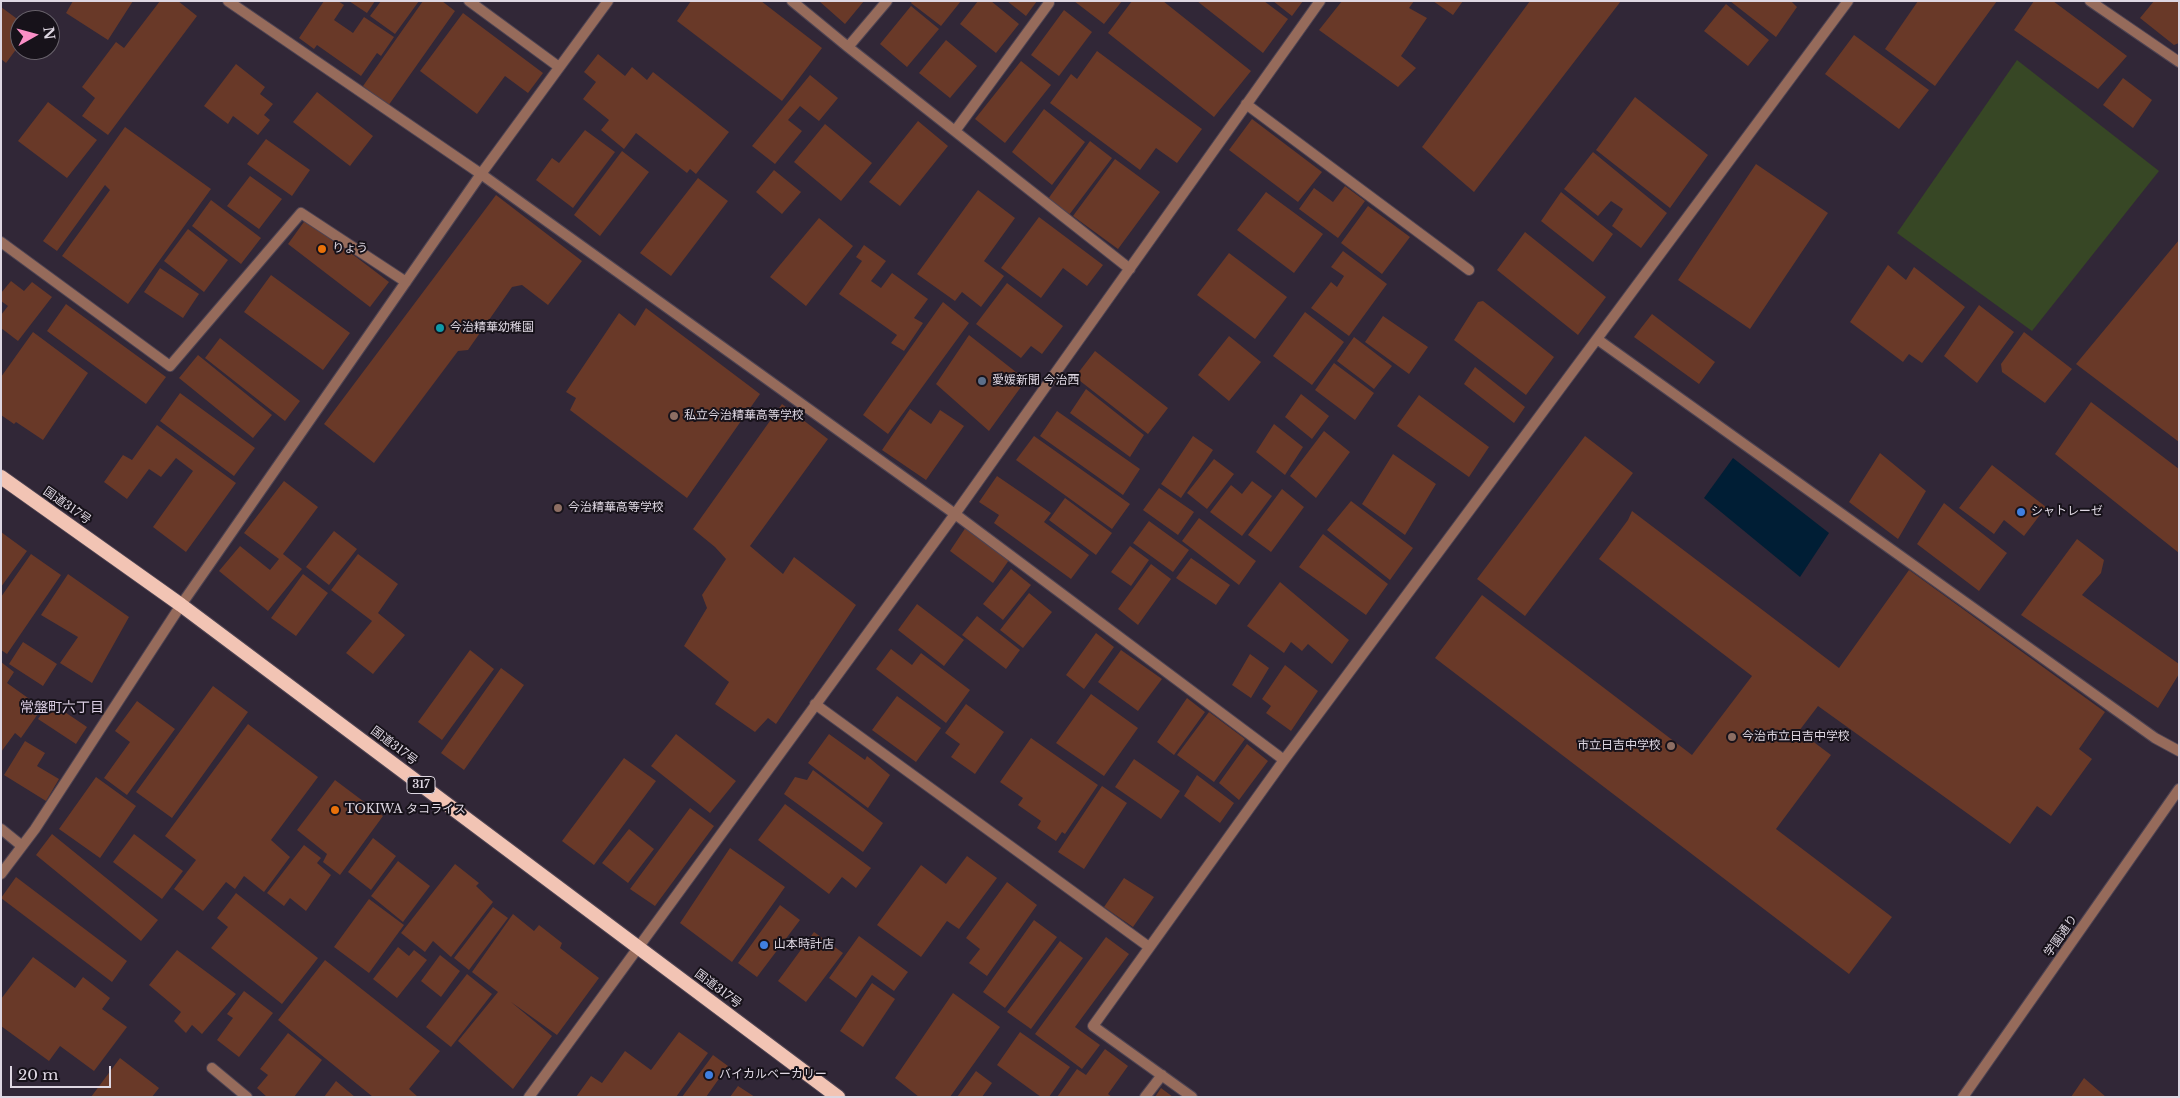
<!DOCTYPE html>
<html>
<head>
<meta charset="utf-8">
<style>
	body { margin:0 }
	#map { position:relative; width:2180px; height:1098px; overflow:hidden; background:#312737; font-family:"Libre Baskerville",serif }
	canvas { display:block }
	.frame { position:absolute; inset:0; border:2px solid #ded7e2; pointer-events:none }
	.north { position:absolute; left:10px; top:10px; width:50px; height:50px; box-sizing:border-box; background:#17121a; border:1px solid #67616a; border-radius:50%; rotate:83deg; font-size:14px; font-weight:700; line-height:20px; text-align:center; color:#ded7e2 }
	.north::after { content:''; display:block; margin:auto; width:18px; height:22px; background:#fa8fc7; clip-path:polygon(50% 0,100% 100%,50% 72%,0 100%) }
	.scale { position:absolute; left:10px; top:1066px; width:101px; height:22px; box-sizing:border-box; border:2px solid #ded7e2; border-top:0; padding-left:6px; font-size:15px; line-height:18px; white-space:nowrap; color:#ded7e2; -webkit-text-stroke:4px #17121a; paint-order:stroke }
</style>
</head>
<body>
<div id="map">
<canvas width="2180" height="1098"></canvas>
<div class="frame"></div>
<div class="north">N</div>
<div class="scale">20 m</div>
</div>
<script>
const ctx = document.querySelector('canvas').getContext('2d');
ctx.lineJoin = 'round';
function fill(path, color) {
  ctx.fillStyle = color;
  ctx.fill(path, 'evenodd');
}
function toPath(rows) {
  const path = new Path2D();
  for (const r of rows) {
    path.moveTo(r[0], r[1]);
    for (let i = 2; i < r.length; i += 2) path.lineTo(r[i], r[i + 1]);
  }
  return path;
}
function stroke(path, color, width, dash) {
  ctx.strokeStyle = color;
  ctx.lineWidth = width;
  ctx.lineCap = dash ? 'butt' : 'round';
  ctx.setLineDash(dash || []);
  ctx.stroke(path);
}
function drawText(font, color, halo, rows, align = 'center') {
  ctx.font = font + ' "Libre Baskerville","Noto Sans JP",serif';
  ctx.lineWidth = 4;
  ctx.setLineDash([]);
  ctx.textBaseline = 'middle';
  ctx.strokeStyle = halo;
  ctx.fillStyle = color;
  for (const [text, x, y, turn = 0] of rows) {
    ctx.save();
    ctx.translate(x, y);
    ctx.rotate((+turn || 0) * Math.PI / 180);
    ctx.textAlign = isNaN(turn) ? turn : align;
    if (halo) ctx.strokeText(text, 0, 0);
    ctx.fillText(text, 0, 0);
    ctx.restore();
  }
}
fill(toPath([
	[2017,60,2159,171,2032,331,1897,233]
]), '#374725');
fill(toPath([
	[1733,458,1829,533,1800,577,1704,498]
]), '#001e35');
fill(toPath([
	[73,1,133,1,108,40,66,13],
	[160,1,178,1,197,16,108,135,82,116,95,98,82,87,116,42,124,48],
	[324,1,338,1,344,5,334,20,353,33,364,17,394,37,381,56,377,53,361,76,317,45,314,49,299,38],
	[349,1,375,1,367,13],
	[381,1,419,1,395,34,370,16],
	[423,1,442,1,455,11,388,106,363,86],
	[691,1,761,1,822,48,782,101,677,21],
	[819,1,864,1,845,24],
	[912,1,961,1,941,26,911,3],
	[978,1,991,1,1019,24,996,53,960,24],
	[1007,1,1037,1,1026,16],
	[1074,1,1122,1,1104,24],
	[1132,1,1163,1,1251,71,1214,117,1108,33],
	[1197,1,1264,1,1288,19,1263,53],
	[1273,1,1303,1,1292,16],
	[1342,1,1414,1,1409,8,1427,18,1401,56,1416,68,1398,87,1319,30],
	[1433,1,1463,1,1453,15],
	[1530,1,1621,1,1474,192,1422,147],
	[1730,1,1791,1,1797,7,1776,37],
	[1918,1,1997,1,1935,86,1885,49],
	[2034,1,2053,1,2127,56,2098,89,2014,30],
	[2154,1,2179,1,2179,43,2174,45,2140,18],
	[1726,4,1769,40,1748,66,1704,31],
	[911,6,939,29,907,67,880,44],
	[1,7,20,21,20,44,6,63,1,59],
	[1064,10,1092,32,1059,76,1031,55],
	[463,13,543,73,528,93,505,76,477,114,420,71],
	[1854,35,1929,90,1899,129,1825,74],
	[946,40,977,66,950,98,919,73],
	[1097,51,1202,129,1177,163,1156,148,1140,170,1050,103,1071,74,1077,79],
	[598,54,625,76,632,67,647,80,653,72,729,132,696,174,690,169,687,173,636,133,624,149,601,130,609,120,583,99,596,82,584,72],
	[1021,61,1051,85,1005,143,975,119],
	[236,64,265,87,260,94,273,104,264,115,270,120,258,135,233,116,228,124,204,106],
	[810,75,838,98,819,121,800,106,788,120,802,131,775,164,752,146],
	[2123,78,2152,100,2133,128,2103,105],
	[317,92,373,136,350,166,293,122],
	[1635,97,1708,155,1670,208,1596,150],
	[48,102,97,140,67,178,18,141],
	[1044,109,1085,142,1052,185,1012,152],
	[1252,119,1322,172,1298,202,1229,150],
	[918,121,948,146,900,206,869,182],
	[825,124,872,163,841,201,794,162],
	[125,127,211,189,128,304,62,256,110,190,105,185,57,251,43,241],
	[585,130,615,152,573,208,536,180,552,158,559,163],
	[266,139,310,170,292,196,247,164],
	[1090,141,1112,158,1069,215,1048,199],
	[622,151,649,172,600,236,574,215],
	[1593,152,1667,213,1641,248,1612,226,1623,209,1611,201,1598,216,1564,189],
	[1115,159,1160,192,1118,249,1073,216],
	[1756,164,1828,213,1750,329,1678,280],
	[774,170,801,192,782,214,756,192],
	[250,176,282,199,259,229,227,206],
	[698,178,728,201,671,276,640,253],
	[1345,186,1365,201,1338,238,1299,209,1314,188,1333,202],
	[978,190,1015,218,984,261,1004,276,981,307,962,292,955,301,917,274],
	[1266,192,1323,234,1294,273,1237,230],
	[1561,192,1613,234,1593,262,1541,221],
	[496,195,582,261,548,305,522,285,512,287,468,350,458,351,374,463,324,424],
	[211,200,261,238,241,264,192,226],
	[1368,206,1410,237,1382,274,1341,243],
	[1039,217,1103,265,1087,286,1063,268,1041,298,1001,268],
	[819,218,853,246,806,306,770,277],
	[306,219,389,282,370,307,288,244],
	[188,229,228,260,204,292,164,261],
	[1525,232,1606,297,1578,335,1497,270],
	[2179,240,2179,442,2076,364],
	[864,245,886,261,871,281,881,288,892,273,928,299,914,318,923,323,904,351,891,343,897,335,839,294,862,261,856,257],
	[1343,251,1387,284,1349,336,1311,308,1331,282,1337,287,1344,276,1331,267],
	[1229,253,1287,297,1255,339,1197,295],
	[1888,265,1906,280,1914,267,1965,307,1922,363,1909,354,1903,362,1850,322],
	[160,268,199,294,183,318,144,292],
	[271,275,350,333,323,370,244,312],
	[11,281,24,291,32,282,52,297,18,341,1,328,1,315,8,306,1,301,1,293],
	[1007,283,1063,326,1042,354,1031,346,1021,358,976,324],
	[1483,301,1554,357,1526,395,1454,340,1478,302],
	[943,302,969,323,888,434,863,415],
	[66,304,166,377,146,404,47,331],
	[1979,305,2014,332,1977,383,1944,356],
	[646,308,760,394,687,498,570,410,576,398,566,392,619,313,635,326],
	[1305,312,1344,342,1312,385,1273,356],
	[1652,314,1715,362,1699,384,1634,337],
	[1383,316,1428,347,1409,374,1365,342],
	[33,332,88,373,43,440,16,422,14,424,1,415,1,377],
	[2024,332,2072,369,2045,403,2002,372,2001,364],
	[969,335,1026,380,989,431,936,384],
	[1229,336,1261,362,1229,401,1198,375],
	[1354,337,1392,366,1374,389,1337,361],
	[220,338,300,401,285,421,205,358],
	[1095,351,1168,408,1148,434,1075,377],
	[198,355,272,415,253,438,179,378],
	[1334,363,1374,393,1355,420,1315,390],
	[1475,367,1525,407,1514,423,1464,384],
	[1086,389,1144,435,1130,457,1070,413],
	[180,393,255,448,234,476,160,421],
	[1301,394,1329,416,1312,439,1285,417],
	[1419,395,1489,447,1469,477,1397,426],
	[2091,402,2179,469,2179,553,2055,454],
	[782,404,828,439,750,546,783,574,794,557,856,605,776,724,768,718,755,732,715,704,729,682,684,646,707,608,702,595,726,559,715,547,693,529],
	[910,409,931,424,940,410,964,426,926,480,882,450],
	[1057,411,1140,469,1123,495,1040,436],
	[1274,424,1303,447,1285,475,1256,452],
	[157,425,236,483,186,552,153,527,193,471,176,458,161,477,149,469,127,499,104,482,123,455,132,460],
	[1324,431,1350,452,1316,498,1290,476],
	[1034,436,1130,504,1112,529,1016,460],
	[1193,436,1213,450,1181,498,1161,484],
	[1585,436,1633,473,1525,616,1477,579],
	[1880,453,1926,491,1898,539,1849,502],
	[1393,454,1436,484,1405,535,1362,504],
	[1214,459,1234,474,1207,509,1187,493],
	[1992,465,2046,507,2024,536,2004,520,1994,534,1959,508],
	[997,476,1051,513,1044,522,1089,555,1071,579,994,523,999,515,979,502],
	[284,481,318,507,283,554,302,569,268,611,219,571,240,546,270,570,279,559,244,533],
	[1252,481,1272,496,1242,536,1210,512,1231,485,1242,494],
	[1159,488,1194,512,1178,535,1143,510],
	[1282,489,1304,507,1271,552,1248,535],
	[1065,498,1112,533,1096,555,1049,520],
	[1351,501,1413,548,1390,580,1327,530],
	[1944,503,2007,553,1979,591,1917,544],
	[1632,511,1839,668,1909,570,2105,712,2079,749,2092,759,2051,816,2037,806,2010,844,1818,706,1799,731,1831,755,1776,829,1892,917,1849,974,1435,658,1482,595,1692,755,1752,676,1599,559,1628,520],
	[1199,518,1256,561,1239,585,1182,541],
	[1149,521,1189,550,1173,572,1133,543],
	[966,527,1009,560,993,583,950,551],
	[334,531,357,549,329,585,306,567],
	[1,532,27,551,1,587],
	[1323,534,1388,584,1366,615,1299,567],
	[2077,539,2104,560,2101,573,2082,595,2179,664,2179,674,2158,708,2021,615],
	[1130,546,1149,560,1131,586,1111,572],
	[31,554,61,575,7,654,1,650,1,597],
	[358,554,398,584,378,613,405,635,373,674,346,653,372,621,331,590],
	[1191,558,1230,585,1216,605,1176,578],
	[1151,564,1171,579,1138,625,1118,609],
	[1011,569,1031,585,1003,620,983,604],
	[68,574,129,617,92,683,60,663,78,637,41,615],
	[303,574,328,593,296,636,271,618],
	[1280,582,1349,640,1332,664,1308,644,1302,651,1291,642,1284,653,1247,626],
	[1029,593,1052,612,1023,648,1000,630],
	[917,604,964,640,944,666,898,630],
	[977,616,1020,650,1006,669,962,635],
	[1096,633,1114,647,1084,689,1066,675],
	[23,642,57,664,43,686,9,664],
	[891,649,912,665,921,653,970,690,946,723,876,669],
	[470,650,494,669,442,740,418,722],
	[1121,650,1162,679,1138,711,1098,682],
	[1250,654,1269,668,1251,698,1232,685],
	[1,662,14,672,7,683,42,708,21,738,15,733,1,752],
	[1285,665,1318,691,1291,731,1266,713,1271,706,1262,699],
	[501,668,524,685,464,770,441,753],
	[213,686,248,712,172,818,136,792],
	[1091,694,1138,728,1104,776,1056,743],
	[897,696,941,728,916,762,872,730],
	[1187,698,1205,712,1174,755,1157,742],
	[137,701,175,729,127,795,104,778,130,742,115,731],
	[50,702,87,727,76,744,38,719],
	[966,704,1004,732,975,774,951,757,960,744,945,733],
	[1209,712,1245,739,1214,782,1177,755],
	[248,724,318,777,271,840,290,857,264,892,244,876,235,889,226,882,203,911,174,889,196,860,165,836],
	[676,734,736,781,710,813,651,766],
	[829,734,865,760,867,756,890,775,868,808,808,763],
	[1031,738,1098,785,1065,834,1062,832,1056,841,1037,828,1041,821,1018,805,1023,798,1000,782],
	[25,741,45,753,37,766,59,779,46,801,4,775],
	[1247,744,1268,761,1239,800,1219,783],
	[624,758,656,781,594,865,562,841],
	[1134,759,1180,791,1161,819,1115,787],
	[813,770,883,823,863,852,784,794,795,777,807,780],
	[1197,775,1234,803,1220,823,1184,796],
	[96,777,136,806,100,858,59,829],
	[335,780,383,816,340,875,323,862,327,854,297,830],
	[1102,786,1127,803,1084,869,1058,852],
	[785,804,871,868,856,888,842,877,829,894,758,840],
	[690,808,714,826,655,906,630,889],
	[629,829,654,849,628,883,602,863],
	[52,834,158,920,141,941,36,855],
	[134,834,183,871,162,899,113,862],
	[373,838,396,856,371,890,348,872],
	[304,845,321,858,317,863,331,875,306,911,290,898,284,906,267,893],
	[730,848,785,887,732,962,680,923],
	[967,856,997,878,959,929,947,921,921,957,877,925,921,865,946,884],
	[398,861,430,886,403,922,371,896],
	[455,864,479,883,476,886,493,902,451,957,433,941,425,952,401,933],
	[16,877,127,961,112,982,1,898],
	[1124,878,1154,897,1133,927,1104,907],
	[1007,882,1037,905,987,976,969,963,980,949,966,938],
	[236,893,318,958,282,1004,211,948,228,927,217,918],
	[369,899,404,925,369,973,334,947],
	[780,905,800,920,757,977,738,963],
	[493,907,508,918,469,970,454,958],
	[513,914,534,931,539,925,562,943,560,948,599,978,557,1035,511,1002,552,1036,513,1089,458,1041,498,992,472,972],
	[1034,920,1057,937,1005,1008,983,992],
	[814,932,843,953,806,1002,778,981],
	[859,936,908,972,894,991,872,975,856,998,829,978],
	[1106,937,1129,954,1075,1027,1100,1045,1082,1069,1035,1034],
	[1060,941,1083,958,1031,1029,1007,1012],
	[398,947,409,956,414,950,427,960,397,998,373,979],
	[177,950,236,994,202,1034,192,1025,186,1033,174,1021,181,1012,149,985],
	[440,955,460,971,441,997,421,981],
	[33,957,75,988,83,977,110,998,102,1009,127,1027,94,1071,60,1046,49,1061,1,1026,1,999],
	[325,960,440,1051,409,1089,418,1097,373,1097,278,1020],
	[467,974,492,994,451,1047,426,1027],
	[872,983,895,999,863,1047,840,1031],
	[244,991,273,1013,239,1057,217,1040,233,1018,227,1014],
	[953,993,1000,1027,950,1097,919,1097,895,1078],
	[679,1032,708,1053,676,1097,576,1097,591,1076,602,1083,625,1051,651,1070],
	[1020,1032,1070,1067,1049,1097,1041,1097,997,1065],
	[288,1033,322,1060,294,1097,267,1097,257,1088,268,1075,260,1069],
	[1105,1049,1128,1066,1108,1094,1112,1097,1057,1097,1077,1069,1086,1075],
	[713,1055,728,1066,706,1097,682,1097],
	[120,1058,159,1088,152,1097,91,1097],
	[976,1071,992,1083,982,1097,957,1097],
	[2084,1078,2106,1097,2071,1097],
	[336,1081,355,1097,324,1097],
	[738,1086,755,1097,730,1097],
	[1161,1088,1173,1097,1155,1097]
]), '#693928');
const minor = toPath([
	[228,1,481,174,955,514,1284,760],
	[469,1,559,67],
	[792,1,848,47,1130,269],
	[2090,1,2179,62],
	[848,47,887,1],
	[1246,104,1469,270],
	[955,131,1049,3],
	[1,242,170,366,301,213,406,282],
	[1597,339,2155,738,2179,751],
	[815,704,1149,947],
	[1,829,22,846],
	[1,874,35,829,181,605,481,174,608,1],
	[212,1068,247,1097],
	[529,1097,955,514,1320,1],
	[1145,1097,1162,1075],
	[1192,1097,1093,1026,1284,760,1848,1]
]);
const tertiary = toPath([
	[1963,1097,2179,789]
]);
const trunk = toPath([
	[1,477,181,605,838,1097]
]);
stroke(minor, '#4d4352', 12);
stroke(tertiary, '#4d4352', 12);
stroke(trunk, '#4d4352', 16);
stroke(minor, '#966b5b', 10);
stroke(tertiary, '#966b5b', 10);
stroke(trunk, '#f2c4b4', 14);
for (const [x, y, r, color] of [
	[322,249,5,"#e8710a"],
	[440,328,5,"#0f9aa8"],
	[982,381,5,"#5c6f8a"],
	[674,416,5,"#8d6e63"],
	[558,508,5,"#8d6e63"],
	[2021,512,5,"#3f7fe0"],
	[1732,737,5,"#8d6e63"],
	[1671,746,5,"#8d6e63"],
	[335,810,5,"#e8710a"],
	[764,945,5,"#3f7fe0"],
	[709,1075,5,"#3f7fe0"]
]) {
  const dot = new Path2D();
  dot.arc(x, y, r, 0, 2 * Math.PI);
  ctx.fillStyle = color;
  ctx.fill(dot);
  stroke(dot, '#17121a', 2);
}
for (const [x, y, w] of [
	[421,785,28]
]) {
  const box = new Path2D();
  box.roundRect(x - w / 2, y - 8.5, w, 17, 4);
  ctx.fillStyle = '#17121a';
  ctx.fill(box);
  stroke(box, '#ded7e2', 1);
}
drawText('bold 11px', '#ded7e2', null, [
	["317",421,785]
]);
drawText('12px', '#ded7e2', '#17121a', [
	["りょう",332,249],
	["今治精華幼稚園",450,328],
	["愛媛新聞 今治西",992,381],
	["私立今治精華高等学校",684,416],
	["今治精華高等学校",568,508],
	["シャトレーゼ",2031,512],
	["今治市立日吉中学校",1742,737],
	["市立日吉中学校",1661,746,"right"],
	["TOKIWA タコライス",345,810],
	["山本時計店",774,945],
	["バイカルベーカリー",719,1075]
], 'left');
drawText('12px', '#ded7e2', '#17121a', [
	["国道317号",67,506,35],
	["国道317号",394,746,37],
	["学園通り",2061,936,-55],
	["国道317号",718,989,37]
]);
drawText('14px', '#dacde2', '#17121a', [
	["常盤町六丁目",62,708]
]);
</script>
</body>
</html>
